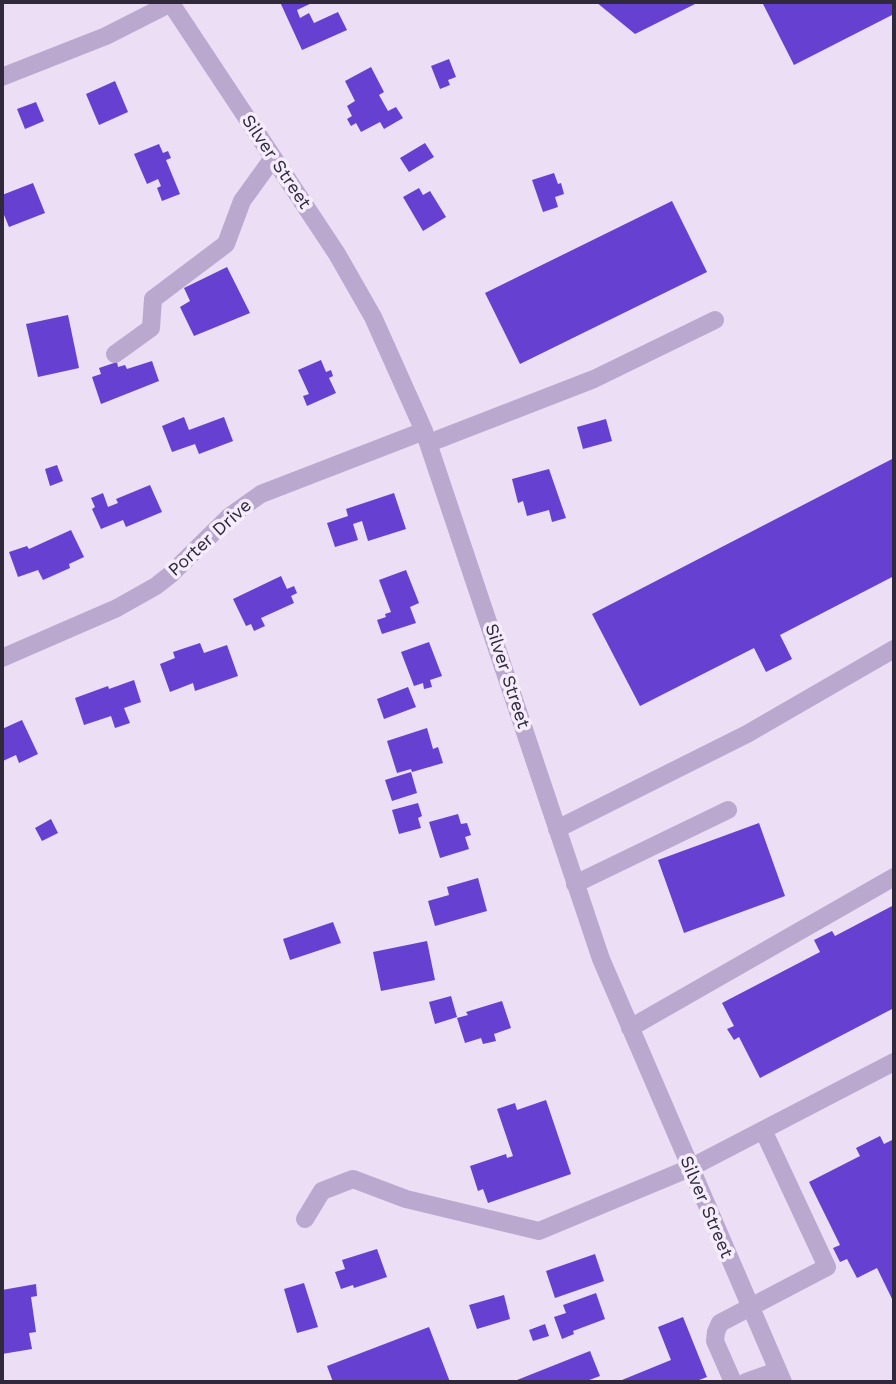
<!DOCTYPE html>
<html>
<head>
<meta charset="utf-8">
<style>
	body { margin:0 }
	#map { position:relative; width:896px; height:1384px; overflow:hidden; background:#ebdef5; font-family:"Work Sans",sans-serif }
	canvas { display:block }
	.frame { position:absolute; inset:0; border:4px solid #2f293b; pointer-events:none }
</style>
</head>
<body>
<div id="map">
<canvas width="896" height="1384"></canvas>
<div class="frame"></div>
</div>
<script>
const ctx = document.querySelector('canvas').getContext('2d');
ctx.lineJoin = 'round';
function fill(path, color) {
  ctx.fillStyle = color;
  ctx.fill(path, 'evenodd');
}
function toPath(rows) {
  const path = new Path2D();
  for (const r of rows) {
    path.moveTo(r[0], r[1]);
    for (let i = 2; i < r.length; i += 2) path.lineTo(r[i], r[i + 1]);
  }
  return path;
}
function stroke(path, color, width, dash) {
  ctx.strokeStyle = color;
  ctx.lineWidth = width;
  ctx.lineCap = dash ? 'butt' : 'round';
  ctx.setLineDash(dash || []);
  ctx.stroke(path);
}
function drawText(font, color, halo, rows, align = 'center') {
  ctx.font = font + ' "Work Sans",sans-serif';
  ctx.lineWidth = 7;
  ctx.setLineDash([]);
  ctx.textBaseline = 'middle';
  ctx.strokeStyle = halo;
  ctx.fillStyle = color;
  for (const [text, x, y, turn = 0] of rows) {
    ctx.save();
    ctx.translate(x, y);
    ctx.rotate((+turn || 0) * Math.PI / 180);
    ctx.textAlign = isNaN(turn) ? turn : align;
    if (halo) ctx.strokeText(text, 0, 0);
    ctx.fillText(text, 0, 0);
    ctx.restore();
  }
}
fill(toPath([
	[280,2,314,2,297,10,300,18,309,13,314,23,338,12,347,30,302,50],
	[596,2,699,2,635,34],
	[762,2,894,2,894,14,794,65],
	[449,59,456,77,448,80,450,85,440,89,431,66],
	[371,67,384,92,379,95,388,111,396,107,403,118,384,129,380,122,361,132,356,123,351,126,347,119,352,116,347,106,355,101,345,81],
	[115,81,128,112,99,125,86,94],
	[36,102,44,121,25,129,17,109],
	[425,143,434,157,409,172,400,158],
	[159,144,163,153,168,151,171,158,166,160,180,194,162,201,157,188,161,186,158,179,147,184,134,154],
	[554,173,558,184,561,183,564,194,555,197,558,207,543,212,532,180],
	[33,183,45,213,9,227,2,210,2,195],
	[419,188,423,195,430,191,446,217,423,231,403,197],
	[672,201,707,272,520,364,485,293],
	[227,267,250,313,194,336,180,307,190,301,184,288],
	[68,315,79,368,38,377,26,324],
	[321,360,326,372,331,370,333,376,329,378,336,393,307,406,303,396,309,394,298,370],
	[152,361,159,381,101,404,92,377,101,374,99,368,117,362,118,367,125,365,127,369],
	[184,417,189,430,224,417,233,441,199,454,195,444,172,452,162,426],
	[606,419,612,441,583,449,577,427],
	[894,458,894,576,780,635,792,659,766,672,754,648,640,706,592,614],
	[57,465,63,481,50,486,45,469],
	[549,469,566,518,552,522,549,510,527,516,523,501,518,503,512,479],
	[150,485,162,512,126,527,123,520,101,529,92,509,95,507,91,498,103,493,108,507,118,503,116,499],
	[394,493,406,529,368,541,362,521,353,524,358,540,335,547,327,523,348,516,346,509],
	[71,530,84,557,69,564,70,568,43,580,38,570,18,577,9,552,27,546,29,549],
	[406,570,419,603,410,607,416,623,382,634,377,620,386,617,385,614,391,612,379,580],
	[281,576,287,589,294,586,297,593,291,596,294,603,261,618,265,626,254,631,251,624,246,626,233,599],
	[429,642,442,676,430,680,432,687,424,689,423,683,414,686,401,652],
	[200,643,204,653,227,645,238,676,195,691,193,683,170,692,160,664,175,658,173,652],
	[134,680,141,702,124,708,130,723,115,728,111,716,84,725,75,698,108,686,109,689],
	[408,687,416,707,384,719,377,699],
	[22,720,38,754,19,763,16,755,3,761,2,729],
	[427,728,433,749,438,747,443,763,412,772,411,769,397,773,387,741],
	[411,772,417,793,392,801,385,780],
	[418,803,422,816,418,818,421,828,399,834,392,810],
	[458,814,461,824,467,823,471,835,465,837,469,849,440,858,429,822],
	[51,819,58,833,42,841,35,828],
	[759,823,785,896,684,933,658,860],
	[478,878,487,911,435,926,428,901,449,895,447,887],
	[894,905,894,1008,760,1078,739,1037,734,1040,727,1029,734,1026,722,1003,820,952,814,940,832,931,835,936],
	[333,922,341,943,290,960,283,939],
	[427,941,435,980,381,991,373,952],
	[451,996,457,1017,435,1024,429,1002],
	[502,1001,511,1028,494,1034,496,1041,483,1044,481,1038,465,1043,457,1018,468,1015,466,1012],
	[546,1100,571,1174,488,1203,483,1189,478,1191,470,1166,506,1154,507,1158,513,1156,497,1109,515,1103,517,1110],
	[880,1136,884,1144,894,1139,894,1303,877,1268,857,1278,847,1259,840,1262,833,1248,840,1245,809,1182,860,1156,856,1148],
	[377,1249,387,1277,354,1288,353,1285,341,1289,335,1272,345,1269,342,1260],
	[595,1254,604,1281,555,1298,546,1271],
	[304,1283,318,1327,297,1333,284,1289],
	[36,1284,37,1296,31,1297,36,1332,29,1333,32,1349,2,1354,2,1290],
	[596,1293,605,1319,573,1331,574,1334,562,1339,554,1317,566,1313,563,1305],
	[504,1295,510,1319,477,1329,469,1305],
	[683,1317,707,1377,694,1382,617,1382,671,1360,658,1327],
	[545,1324,549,1336,533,1341,529,1330],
	[429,1327,450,1382,333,1382,327,1366],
	[590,1351,600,1376,584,1382,512,1382]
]), '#6640d1');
stroke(toPath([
	[170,2,337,254,373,317,424,431,601,959,783,1382],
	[2,77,106,36,171,3],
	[115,354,151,328,153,299,226,244,242,201,273,158],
	[429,443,594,379,715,320],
	[2,658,117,608,156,586,170,575,230,516,261,494,424,431],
	[557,829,747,734,894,649],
	[575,884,728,810],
	[630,1028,894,877],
	[305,1219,322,1191,353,1179,406,1199,539,1231,690,1168,894,1062],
	[733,1382,715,1341,716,1332,720,1323,827,1267,763,1130],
	[746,1382,777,1371]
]), '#bba8cf', 18);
drawText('18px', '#2f293b', '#f5ecfc', [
	["Silver Street",276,162,56],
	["Porter Drive",210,538,-42],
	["Silver Street",507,676,72],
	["Silver Street",706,1207,67]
]);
</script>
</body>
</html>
